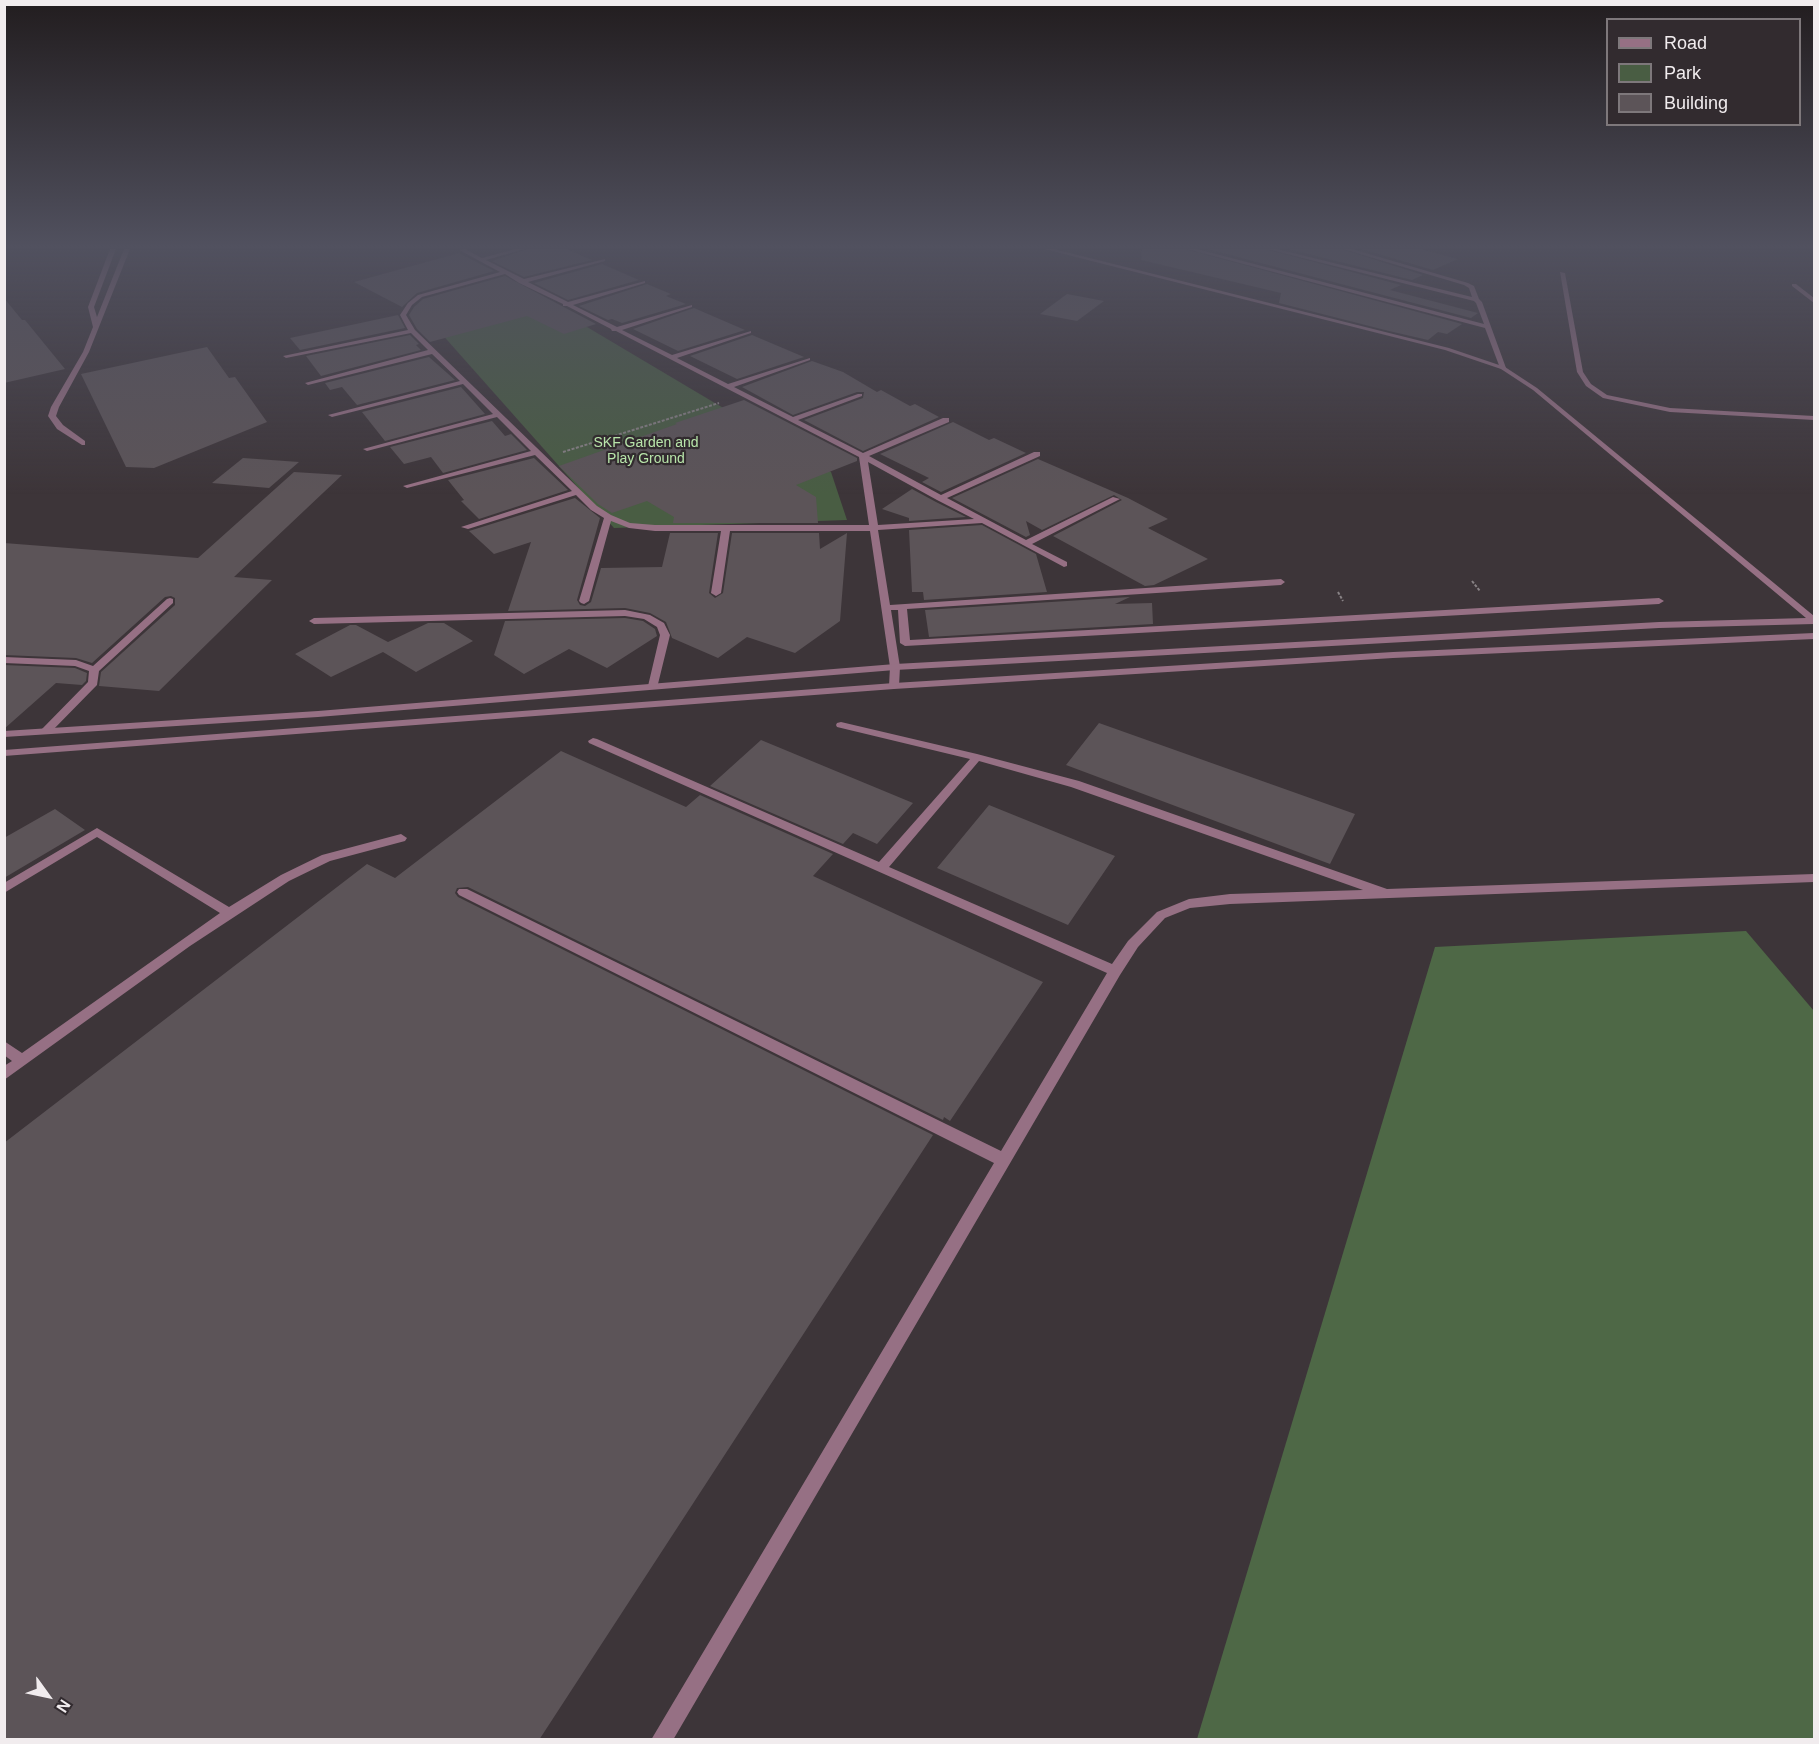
<!DOCTYPE html>
<html>
<head>
<meta charset="utf-8">
<style>
	body { margin:0 }
	#map { position:relative; width:1819px; height:1744px; overflow:hidden; background:#3d3539; font-family:Helvetica,sans-serif }
	canvas { display:block }
	.frame { position:absolute; inset:0; border:6px solid #f1ecee; pointer-events:none }
	.legend { position:absolute; left:1606px; top:18px; width:195px; height:108px; box-sizing:border-box; background:#322b2f; border:2px solid #7e787b; margin:0; padding:8px 10px; list-style:none; font-size:18px; color:#f1ecee }
	.legend li { display:flex; align-items:center; gap:12px; height:30px }
	.legend b { width:30px; border:2px solid #7e787b }
	.north { position:absolute; left:18px; top:1666px; width:60px; height:60px; -webkit-text-stroke:4px #322b2f; paint-order:stroke; rotate:123deg; font-size:16px; font-weight:700; line-height:24px; text-align:center; color:#f1ecee }
	.north::after { content:''; display:block; margin:auto; width:21px; height:27px; background:#f1ecee; clip-path:polygon(50% 0,100% 100%,50% 72%,0 100%) }
</style>
</head>
<body>
<div id="map">
<canvas width="1819" height="1744"></canvas>
<div class="frame"></div>
<ul class="legend">
<li><b style="height:8px;background:#967084"></b>Road</li>
<li><b style="height:16px;background:#495d43"></b>Park</li>
<li><b style="height:16px;background:#5c5458"></b>Building</li>
</ul>
<div class="north">N</div>
</div>
<script>
const ctx = document.querySelector('canvas').getContext('2d');
ctx.lineJoin = 'round';
function fill(path, color) {
  ctx.fillStyle = color;
  ctx.fill(path, 'evenodd');
}
function toPath(rows) {
  const path = new Path2D();
  for (const r of rows) {
    path.moveTo(r[0], r[1]);
    for (let i = 2; i < r.length; i += 2) path.lineTo(r[i], r[i + 1]);
  }
  return path;
}
function stroke(path, color, width, dash) {
  ctx.strokeStyle = color;
  ctx.lineWidth = width;
  ctx.lineCap = dash ? 'butt' : 'round';
  ctx.setLineDash(dash || []);
  ctx.stroke(path);
}
function drawText(font, color, halo, rows, align = 'center') {
  ctx.font = font + ' Helvetica,sans-serif';
  ctx.lineWidth = 4.5;
  ctx.setLineDash([]);
  ctx.textBaseline = 'middle';
  ctx.strokeStyle = halo;
  ctx.fillStyle = color;
  for (const [text, x, y, turn = 0] of rows) {
    ctx.save();
    ctx.translate(x, y);
    ctx.rotate((+turn || 0) * Math.PI / 180);
    ctx.textAlign = isNaN(turn) ? turn : align;
    if (halo) ctx.strokeText(text, 0, 0);
    ctx.fillText(text, 0, 0);
    ctx.restore();
  }
}
fill(toPath([
	[518,286,831,472,847,520,614,528,424,314]
]), '#495d43');
fill(toPath([
	[1746,931,1814,1011,1814,1739,1197,1739,1435,947]
]), '#4e6846');
fill(toPath([
	[527,249,567,249,592,260,524,277,492,261],
	[1142,249,1185,249,1462,324,1447,334,1438,332,1428,340,1389,331,1279,303,1281,293,1141,260],
	[1207,249,1265,249,1401,285,1390,290,1478,313,1471,318],
	[1288,249,1341,249,1423,275,1412,280],
	[1361,249,1421,249,1458,259,1433,270],
	[459,253,494,271,417,293,402,307,354,282],
	[602,264,639,280,568,300,534,283],
	[505,276,596,324,564,334,527,316,430,342,417,329,409,315,414,307,423,299],
	[647,284,671,294,666,296,686,304,622,323,612,319,608,320,579,306],
	[1067,294,1104,301,1077,321,1040,314],
	[4,298,22,320,25,320,65,369,4,383],
	[694,308,745,330,678,351,633,329],
	[398,315,405,328,300,350,290,338],
	[410,335,419,344,416,345,421,350,321,376,306,356],
	[752,335,804,357,737,379,690,356],
	[207,347,229,378,235,377,267,422,154,468,126,467,81,374],
	[429,357,455,380,357,405,342,387,330,390,325,383],
	[812,361,843,372,877,392,881,390,910,406,915,404,939,417,863,451,804,420,863,398,864,392,857,392,793,415,742,387],
	[461,387,485,414,385,441,362,412],
	[744,400,857,458,857,461,796,485,816,497,818,523,673,523,674,517,647,501,612,513,598,504,559,466,677,424,675,423],
	[492,421,505,436,511,434,527,450,443,473,431,457,404,464,390,447],
	[953,422,989,440,994,438,1026,453,941,492,922,482,929,478,880,454],
	[243,458,299,462,269,488,212,483],
	[534,458,568,490,479,519,461,501,464,500,448,480],
	[1038,459,1128,498,1168,519,1148,528,1208,559,1154,585,1145,586,1053,536,1122,500,1114,495,1042,530,1026,521,1030,535,1026,537,952,498],
	[294,472,342,475,234,577,272,580,159,691,99,686,101,672,175,605,175,598,171,596,165,597,92,663,76,658,4,655,4,543,198,558],
	[912,489,936,502,966,517,909,521,909,518,882,509],
	[575,498,600,518,577,600,580,605,585,606,591,602,601,568,662,567,670,533,718,533,709,593,715,598,723,593,732,533,819,533,820,549,847,533,840,621,795,653,747,637,718,658,672,638,666,622,650,613,625,608,508,611,531,542,494,554,469,531],
	[982,525,1036,554,1047,592,924,600,923,592,912,592,909,530],
	[1130,597,1115,604,1152,603,1153,624,929,637,925,610],
	[625,618,643,621,655,629,657,636,607,668,569,649,524,674,494,655,505,621],
	[428,623,444,623,473,641,416,672,383,652,331,677,295,654,350,625,356,625,388,642],
	[4,665,75,668,87,673,86,681,82,685,56,683,4,729],
	[1099,723,1355,814,1330,864,1066,765],
	[761,740,913,803,877,844,853,833,843,844,710,786],
	[561,751,686,807,700,795,833,854,813,876,1043,982,950,1121,944,1117,943,1120,468,887,457,888,455,893,458,897,933,1135,539,1740,4,1740,4,1143,367,864,395,878],
	[989,805,1115,856,1068,925,937,868],
	[55,809,85,830,4,878,4,838]
]), '#5c5458');
stroke(toPath([
	[563,452,719,403],
	[1472,581,1480,591],
	[1338,592,1343,601]
]), '#888285', 2, [3, 1.5]);
fill(toPath([
	[110,249,116,249,94,307,97,317,124,249,130,249,89,352,59,407,56,416,63,425,85,441,85,445,82,445,57,429,48,416,51,407,83,352,93,327,88,307,110,249],
	[1560,272,1565,273,1583,372,1591,384,1607,395,1670,408,1814,416,1814,420,1670,412,1603,398,1586,386,1577,372,1560,272],
	[1792,284,1796,284,1814,298,1814,303,1792,286,1792,284],
	[625,610,650,615,664,623,670,635,657,688,653,689,648,686,660,635,657,627,644,619,625,616,314,624,309,621,314,618,625,610],
	[841,722,977,754,1079,781,1387,889,1814,874,1814,882,1230,904,1190,908,1165,918,1138,947,1120,975,673,1740,651,1740,994,1163,459,895,457,892,459,889,467,889,1001,1151,1107,973,589,743,588,741,593,738,597,739,879,862,970,759,837,727,836,725,837,723,841,722],
	[979,761,1071,787,1363,890,1230,894,1189,899,1157,912,1128,941,1112,964,889,867,979,761],
	[97,828,229,907,281,875,322,855,401,834,407,838,405,841,330,861,289,881,190,946,4,1080,4,1066,12,1061,4,1055,4,1041,22,1053,220,913,97,837,4,893,4,883,97,828]
]), '#967084');
fill(toPath([
	[465,249,482,258,515,249,525,249,486,260,524,279,605,259,605,261,528,282,568,302,645,281,645,283,573,305,617,327,692,305,692,307,622,330,672,355,751,331,751,333,677,358,728,384,810,358,810,360,734,387,793,417,858,394,862,394,862,396,798,420,863,453,943,418,949,418,949,422,869,456,941,495,1034,452,1040,452,1040,456,947,498,1026,540,1113,497,1120,499,1032,544,1067,562,1067,566,1064,567,982,523,878,530,890,605,1281,579,1285,582,1281,585,907,609,910,640,1659,598,1664,601,1659,604,905,646,900,643,898,610,891,610,900,667,899,686,894,689,889,686,890,667,870,531,730,531,721,593,716,596,711,593,721,531,655,531,629,528,611,521,589,601,584,604,581,603,579,601,604,518,591,510,576,495,468,529,461,527,572,491,535,455,407,488,403,486,531,451,497,417,367,451,363,449,493,414,463,384,332,417,328,415,460,381,432,354,308,385,305,383,428,350,411,333,286,358,283,356,408,330,400,315,408,303,418,295,500,272,459,250,465,249],
	[505,274,519,283,563,304,563,306,567,306,611,329,612,331,616,331,859,457,869,525,655,525,630,523,611,515,597,506,415,330,406,315,412,305,422,297,505,274],
	[868,462,937,500,974,519,878,525,868,462],
	[1187,249,1197,249,1484,324,1476,303,1474,301,1267,249,1277,249,1472,297,1469,288,1464,285,1343,249,1352,249,1468,283,1474,286,1479,299,1482,302,1506,368,1503,370,1500,368,1485,328,1187,249],
	[170,598,173,599,173,603,99,671,97,685,49,734,41,734,40,732,41,730,88,682,89,671,75,666,4,663,4,657,76,660,93,666,167,599,170,598]
]), '#967084');
fill(toPath([
	[1044,249,1054,249,1449,348,1505,367,1537,388,1814,616,1814,624,1659,628,895,670,318,717,4,737,4,731,318,711,895,664,1659,622,1806,618,1533,390,1501,369,1445,350,1044,249],
	[1814,633,1814,639,1393,658,894,689,4,756,4,750,894,683,1393,652,1814,633]
]), '#967084');
const sky = ctx.createLinearGradient(0, 0, 0, 494);
sky.addColorStop(0, '#221d1f');
sky.addColorStop(0.5, '#51515f');
sky.addColorStop(1, '#51515f00');
ctx.fillStyle = sky;
ctx.fillRect(0, 0, 1819, 494);
drawText('14px', '#b8e5aa', '#322b2f', [
	["SKF Garden and",646,443],
	["Play Ground",646,459]
]);
</script>
</body>
</html>
